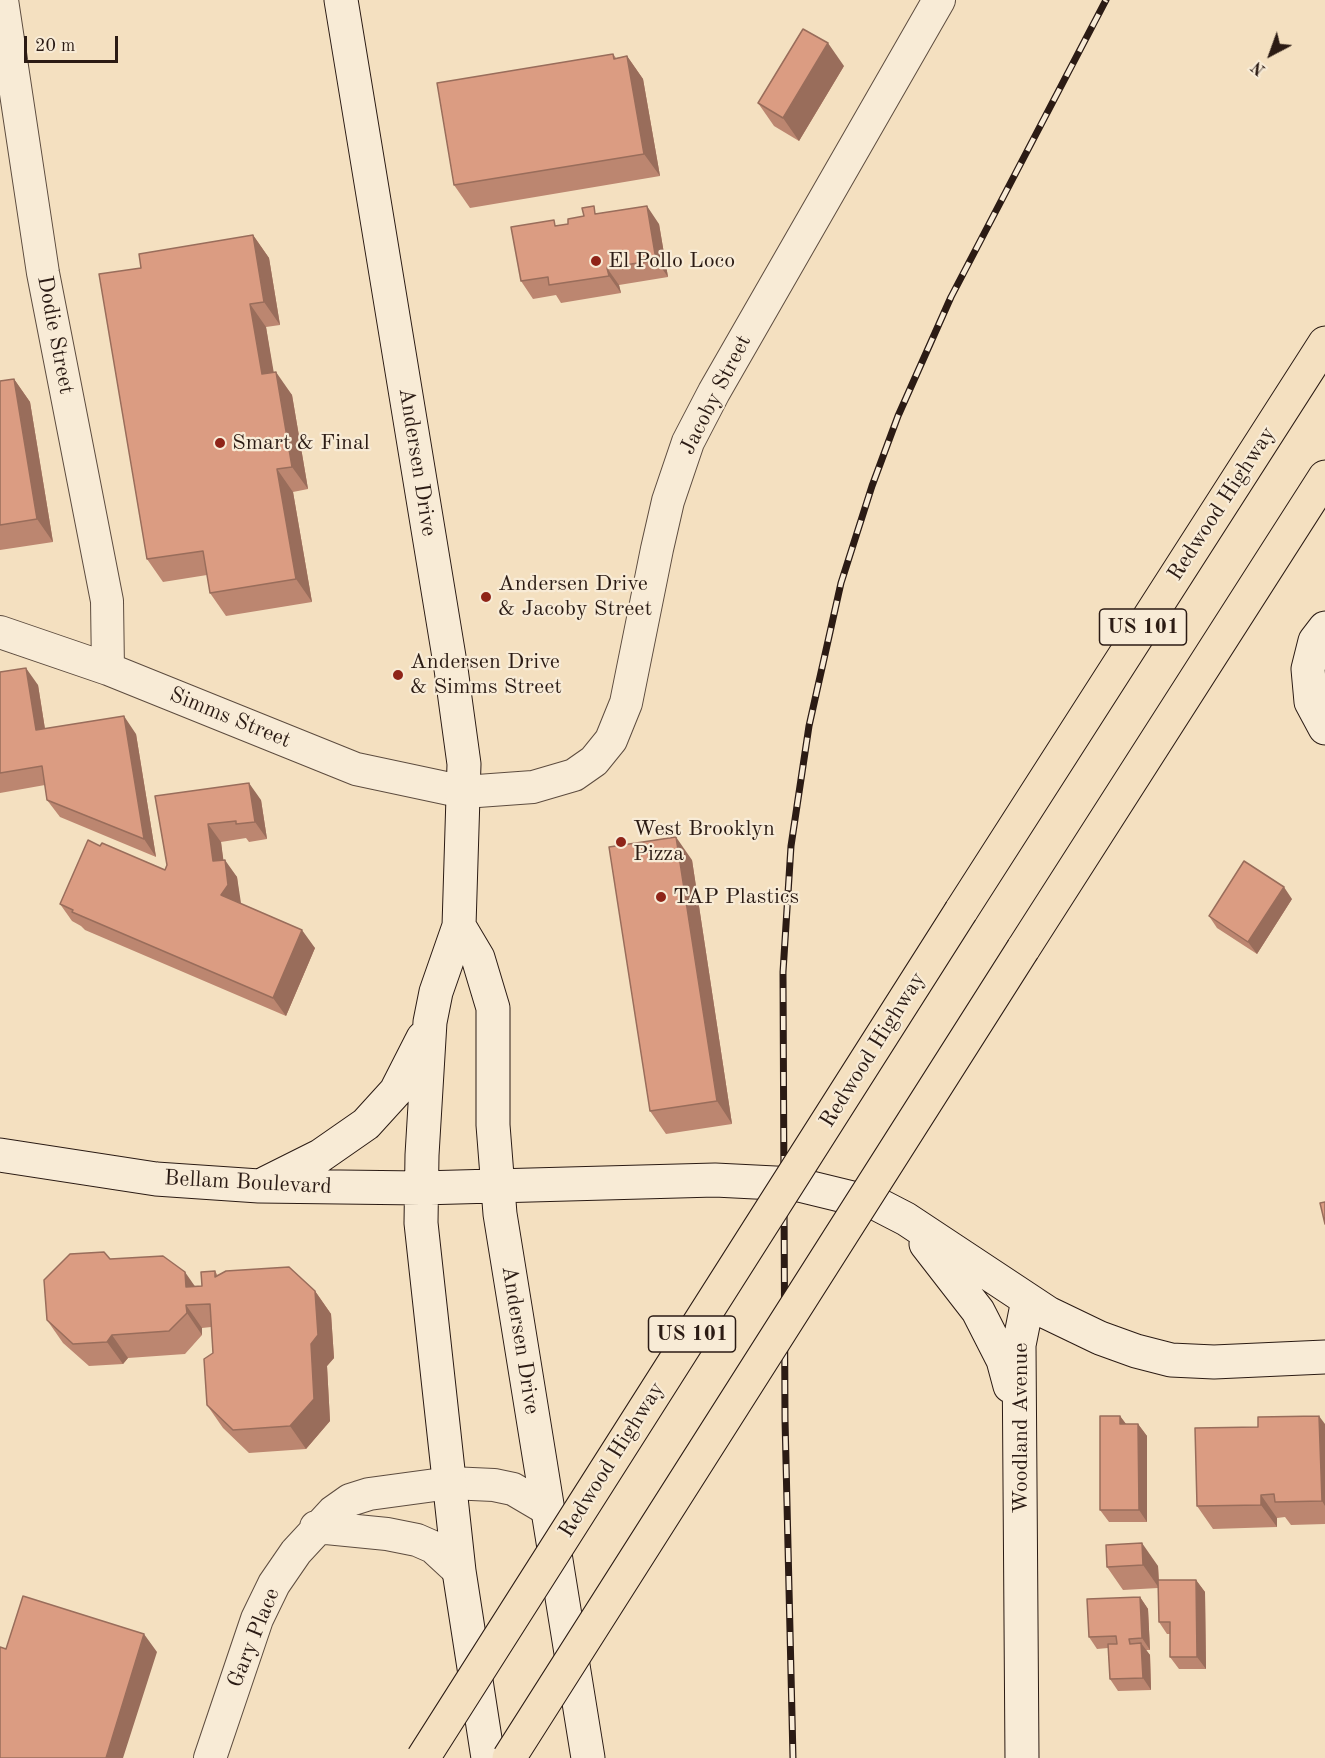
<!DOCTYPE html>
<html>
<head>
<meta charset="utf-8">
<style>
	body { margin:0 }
	#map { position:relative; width:1325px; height:1758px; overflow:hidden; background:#f4e0c0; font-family:"Old Standard TT",serif }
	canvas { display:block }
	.north { position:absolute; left:1241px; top:24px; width:60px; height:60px; -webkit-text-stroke:4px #f8ebd6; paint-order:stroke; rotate:221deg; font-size:16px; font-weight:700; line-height:24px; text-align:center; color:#2b1b14 }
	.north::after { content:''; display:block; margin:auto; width:21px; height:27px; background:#2b1b14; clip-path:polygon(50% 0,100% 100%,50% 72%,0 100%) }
	.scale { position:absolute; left:24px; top:36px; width:94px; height:27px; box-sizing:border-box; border:3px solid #2b1b14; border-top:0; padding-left:8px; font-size:18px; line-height:21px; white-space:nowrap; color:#2b1b14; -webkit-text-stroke:4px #f8ebd6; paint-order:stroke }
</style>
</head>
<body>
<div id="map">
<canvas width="1325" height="1758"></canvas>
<div class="north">N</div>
<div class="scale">20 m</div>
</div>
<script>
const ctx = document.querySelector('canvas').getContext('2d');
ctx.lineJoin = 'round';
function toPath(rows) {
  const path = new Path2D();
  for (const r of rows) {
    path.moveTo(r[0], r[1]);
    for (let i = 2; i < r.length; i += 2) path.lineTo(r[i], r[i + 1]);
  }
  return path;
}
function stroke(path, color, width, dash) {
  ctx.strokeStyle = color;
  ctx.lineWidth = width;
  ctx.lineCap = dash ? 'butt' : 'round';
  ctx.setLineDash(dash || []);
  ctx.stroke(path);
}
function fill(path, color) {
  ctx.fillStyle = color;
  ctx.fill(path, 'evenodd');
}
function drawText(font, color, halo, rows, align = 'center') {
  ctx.font = font + ' "Old Standard TT",serif';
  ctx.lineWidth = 4.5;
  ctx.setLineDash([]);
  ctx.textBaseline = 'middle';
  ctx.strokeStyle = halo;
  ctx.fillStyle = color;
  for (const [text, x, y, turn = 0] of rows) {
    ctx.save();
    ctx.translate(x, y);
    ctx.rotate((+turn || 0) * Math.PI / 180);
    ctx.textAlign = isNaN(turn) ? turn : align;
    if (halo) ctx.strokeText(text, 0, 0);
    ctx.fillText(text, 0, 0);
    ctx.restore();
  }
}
const street = toPath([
	[2,0,43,273,107,601,108,669],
	[0,632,108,669,356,769,464,792,533,787,574,775,594,761,611,740,626,703,657,549,668,501,688,442,714,392,939,0],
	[316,1527,387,1534,417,1540,433,1547,459,1571],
	[210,1758,257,1619,274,1584,296,1552,333,1512,350,1500,369,1494,450,1483,494,1485,513,1489,547,1509]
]);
const secondary = toPath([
	[341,0,451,669,464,764,459,926,436,992,430,1022,422,1155,421,1223,459,1571,488,1758],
	[1325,628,1315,641,1308,669,1311,702,1325,728],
	[459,926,478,958,493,1008,493,1125,500,1214,588,1758],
	[0,1155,156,1179,259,1186,421,1188,715,1180,795,1184,877,1204,906,1219,1048,1313,1100,1338,1136,1351,1171,1360,1214,1362,1325,1357],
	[266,1183,320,1156,366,1124,396,1091,423,1038],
	[926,1244,978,1311,1003,1360,1010,1386],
	[1022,1758,1019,1345,1028,1300]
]);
const highway = toPath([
	[961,911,1325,343],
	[1023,949,1325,477]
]);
stroke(street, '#5d4c3f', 34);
stroke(secondary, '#2b1b14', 35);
stroke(highway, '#2b1b14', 35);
stroke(street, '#f8ebd6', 32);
stroke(secondary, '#f8ebd6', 33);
stroke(highway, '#f4e0c0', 33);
const rail = toPath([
	[793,1758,785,1419,783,972,791,846,809,726,841,583,872,486,898,416,951,297,1106,0]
]);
stroke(rail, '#2b1b14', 7);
stroke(rail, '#f8ebd6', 4.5, [14]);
const highwayBridge = toPath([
	[423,1758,961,911],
	[509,1758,1023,949]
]);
stroke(highwayBridge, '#2b1b14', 35, []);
stroke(highwayBridge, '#f4e0c0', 33);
fill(toPath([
	[613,54,616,58,627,56,643,79,660,176,470,208,454,185],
	[844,66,799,141,774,126,758,103],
	[599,214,659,224,668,277,619,285,621,293,561,303,556,295,533,299,521,281,558,226,568,224],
	[253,235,269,258,280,325,266,327,273,372,292,395,308,489,293,492,312,602,226,616,210,593,207,575,163,582,147,559,141,268],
	[14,379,30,402,53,542,0,550,0,381],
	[0,672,38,685,45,729,136,734,156,857,60,817,47,800,45,785,0,793],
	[155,796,261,800,267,839,249,842,246,838,221,842,223,860,237,877,240,903,315,948,286,1016,85,930,81,926,72,921,60,904,100,846,165,870,167,865],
	[692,860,732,1124,666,1134,650,1111],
	[1292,899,1257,954,1217,928,1209,916],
	[110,1259,195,1286,202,1286,215,1271,218,1276,315,1291,331,1314,334,1358,327,1366,330,1421,306,1449,249,1453,223,1428,207,1405,213,1353,211,1327,202,1328,202,1335,185,1354,128,1358,123,1364,89,1366,63,1343,47,1320],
	[1120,1416,1126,1424,1138,1424,1147,1436,1147,1522,1109,1522,1100,1510],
	[1325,1424,1325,1524,1291,1525,1285,1517,1277,1518,1277,1527,1213,1529,1197,1506,1258,1427],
	[1106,1545,1158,1566,1159,1580,1196,1580,1205,1592,1206,1669,1179,1669,1170,1657,1170,1634,1167,1634,1159,1622,1158,1588,1123,1590,1107,1567],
	[1140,1597,1148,1609,1150,1650,1146,1650,1150,1655,1151,1690,1118,1691,1110,1679,1108,1648,1097,1649,1089,1637]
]), '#bc8670');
fill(toPath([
	[828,43,844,66,799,141,783,118],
	[627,56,643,79,660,176,644,154],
	[647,206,659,224,668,277,656,260],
	[253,235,269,258,280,325,264,302],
	[607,268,619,285,621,293,609,276],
	[250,304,266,327,278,397,262,374],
	[276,372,292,395,308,489,292,467],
	[14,379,30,402,53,542,37,519],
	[277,469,293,492,312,602,296,579],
	[26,668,38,685,48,748,36,730],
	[124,716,136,734,156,857,144,839],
	[249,783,261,800,267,839,255,822],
	[208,824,221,842,226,879,213,861],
	[676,837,692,860,732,1124,717,1101],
	[225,860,237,877,241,903,233,913,221,895],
	[1284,887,1292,899,1257,954,1248,942],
	[302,930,315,948,286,1016,273,998],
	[185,1272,201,1295,186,1287],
	[315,1291,331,1314,334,1358,327,1366,330,1421,306,1449,290,1426,311,1344],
	[186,1305,202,1328,202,1335,187,1313],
	[112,1335,128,1358,123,1364,107,1342],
	[1120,1416,1129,1428,1120,1424],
	[1319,1416,1325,1424,1325,1506,1322,1501],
	[1138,1424,1147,1436,1147,1522,1139,1510],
	[1261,1495,1277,1518,1277,1527,1261,1505],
	[1142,1543,1158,1566,1159,1588,1143,1565],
	[1196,1580,1205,1592,1206,1669,1197,1657],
	[1140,1597,1148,1609,1150,1650,1142,1638],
	[144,1634,157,1652,123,1758,106,1758],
	[1141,1643,1150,1655,1151,1690,1143,1678]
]), '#996d5b');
const building = toPath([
	[803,29,828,43,783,118,758,103,803,29],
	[613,54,614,59,627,56,644,154,454,185,437,83,613,54],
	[594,206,595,214,647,206,656,260,607,268,609,276,549,285,548,277,521,281,511,227,554,220,555,226,568,224,568,219,584,216,582,208,594,206],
	[253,235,264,302,250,304,262,374,276,372,292,467,277,469,296,579,210,593,203,551,147,559,99,274,141,268,139,254,253,235],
	[14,379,37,519,0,525,0,381,14,379],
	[26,668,36,730,124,716,144,839,47,800,42,766,0,773,0,672,26,668],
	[249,783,255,822,236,824,236,821,208,824,213,861,225,860,228,885,221,895,302,930,273,998,72,912,73,910,60,904,88,840,100,846,102,843,165,870,167,865,155,796,249,783],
	[676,837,717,1101,650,1111,609,847,676,837],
	[1244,861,1284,887,1248,942,1209,916,1244,861],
	[1325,1202,1325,1224,1320,1203,1325,1202],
	[104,1252,110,1259,163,1256,185,1272,186,1287,202,1286,201,1272,215,1271,215,1277,226,1271,289,1267,315,1291,318,1335,311,1344,314,1399,290,1426,233,1430,207,1405,204,1359,213,1353,210,1304,186,1305,187,1313,169,1331,112,1335,107,1342,73,1344,47,1320,44,1280,70,1254,104,1252],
	[1100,1416,1120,1416,1120,1424,1138,1424,1139,1510,1100,1510,1100,1416],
	[1319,1416,1322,1501,1275,1502,1274,1494,1261,1495,1261,1505,1197,1506,1195,1428,1258,1427,1258,1417,1319,1416],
	[1142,1543,1143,1565,1107,1567,1106,1545,1142,1543],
	[1158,1580,1196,1580,1197,1657,1170,1657,1170,1622,1159,1622,1158,1580],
	[23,1596,144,1634,106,1758,0,1758,0,1647,6,1649,23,1596],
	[1140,1597,1142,1638,1129,1639,1130,1644,1141,1643,1143,1678,1110,1679,1108,1644,1117,1644,1116,1636,1089,1637,1087,1599,1140,1597]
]);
fill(building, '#db9c82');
stroke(building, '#996d5b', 1.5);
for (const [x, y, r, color] of [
	[596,261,6,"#8f2418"],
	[220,443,6,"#8f2418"],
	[486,597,6,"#8f2418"],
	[398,675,6,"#8f2418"],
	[621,842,6,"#8f2418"],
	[661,897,6,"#8f2418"]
]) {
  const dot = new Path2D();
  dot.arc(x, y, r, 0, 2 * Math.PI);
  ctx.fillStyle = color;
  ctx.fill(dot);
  stroke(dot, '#f8ebd6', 2);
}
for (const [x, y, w] of [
	[1143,627,87],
	[692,1334,87]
]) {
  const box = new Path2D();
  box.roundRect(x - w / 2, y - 18, w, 36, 4.5);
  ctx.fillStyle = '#f8ebd6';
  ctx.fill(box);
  stroke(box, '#2b1b14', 1.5);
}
drawText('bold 21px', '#2b1b14', null, [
	["US 101",1143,627],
	["US 101",692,1334]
]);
drawText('22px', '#2b1b14', '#f8ebd6', [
	["El Pollo Loco",608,261],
	["Smart & Final",232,443],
	["Andersen Drive",498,584],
	["& Jacoby Street",498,609],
	["Andersen Drive",410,662],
	["& Simms Street",410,687],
	["West Brooklyn",633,829],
	["Pizza",633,854],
	["TAP Plastics",673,897]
], 'left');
drawText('22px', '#2b1b14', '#f8ebd6', [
	["Dodie Street",55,335,79],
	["Jacoby Street",716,395,-63],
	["Andersen Drive",417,462,81],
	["Redwood Highway",1222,504,-57],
	["Simms Street",230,718,22],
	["Redwood Highway",873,1050,-58],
	["Bellam Boulevard",248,1183,3],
	["Andersen Drive",520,1340,81],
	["Woodland Avenue",1021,1428,-90],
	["Redwood Highway",612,1460,-58],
	["Gary Place",254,1638,-68]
]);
</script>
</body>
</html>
